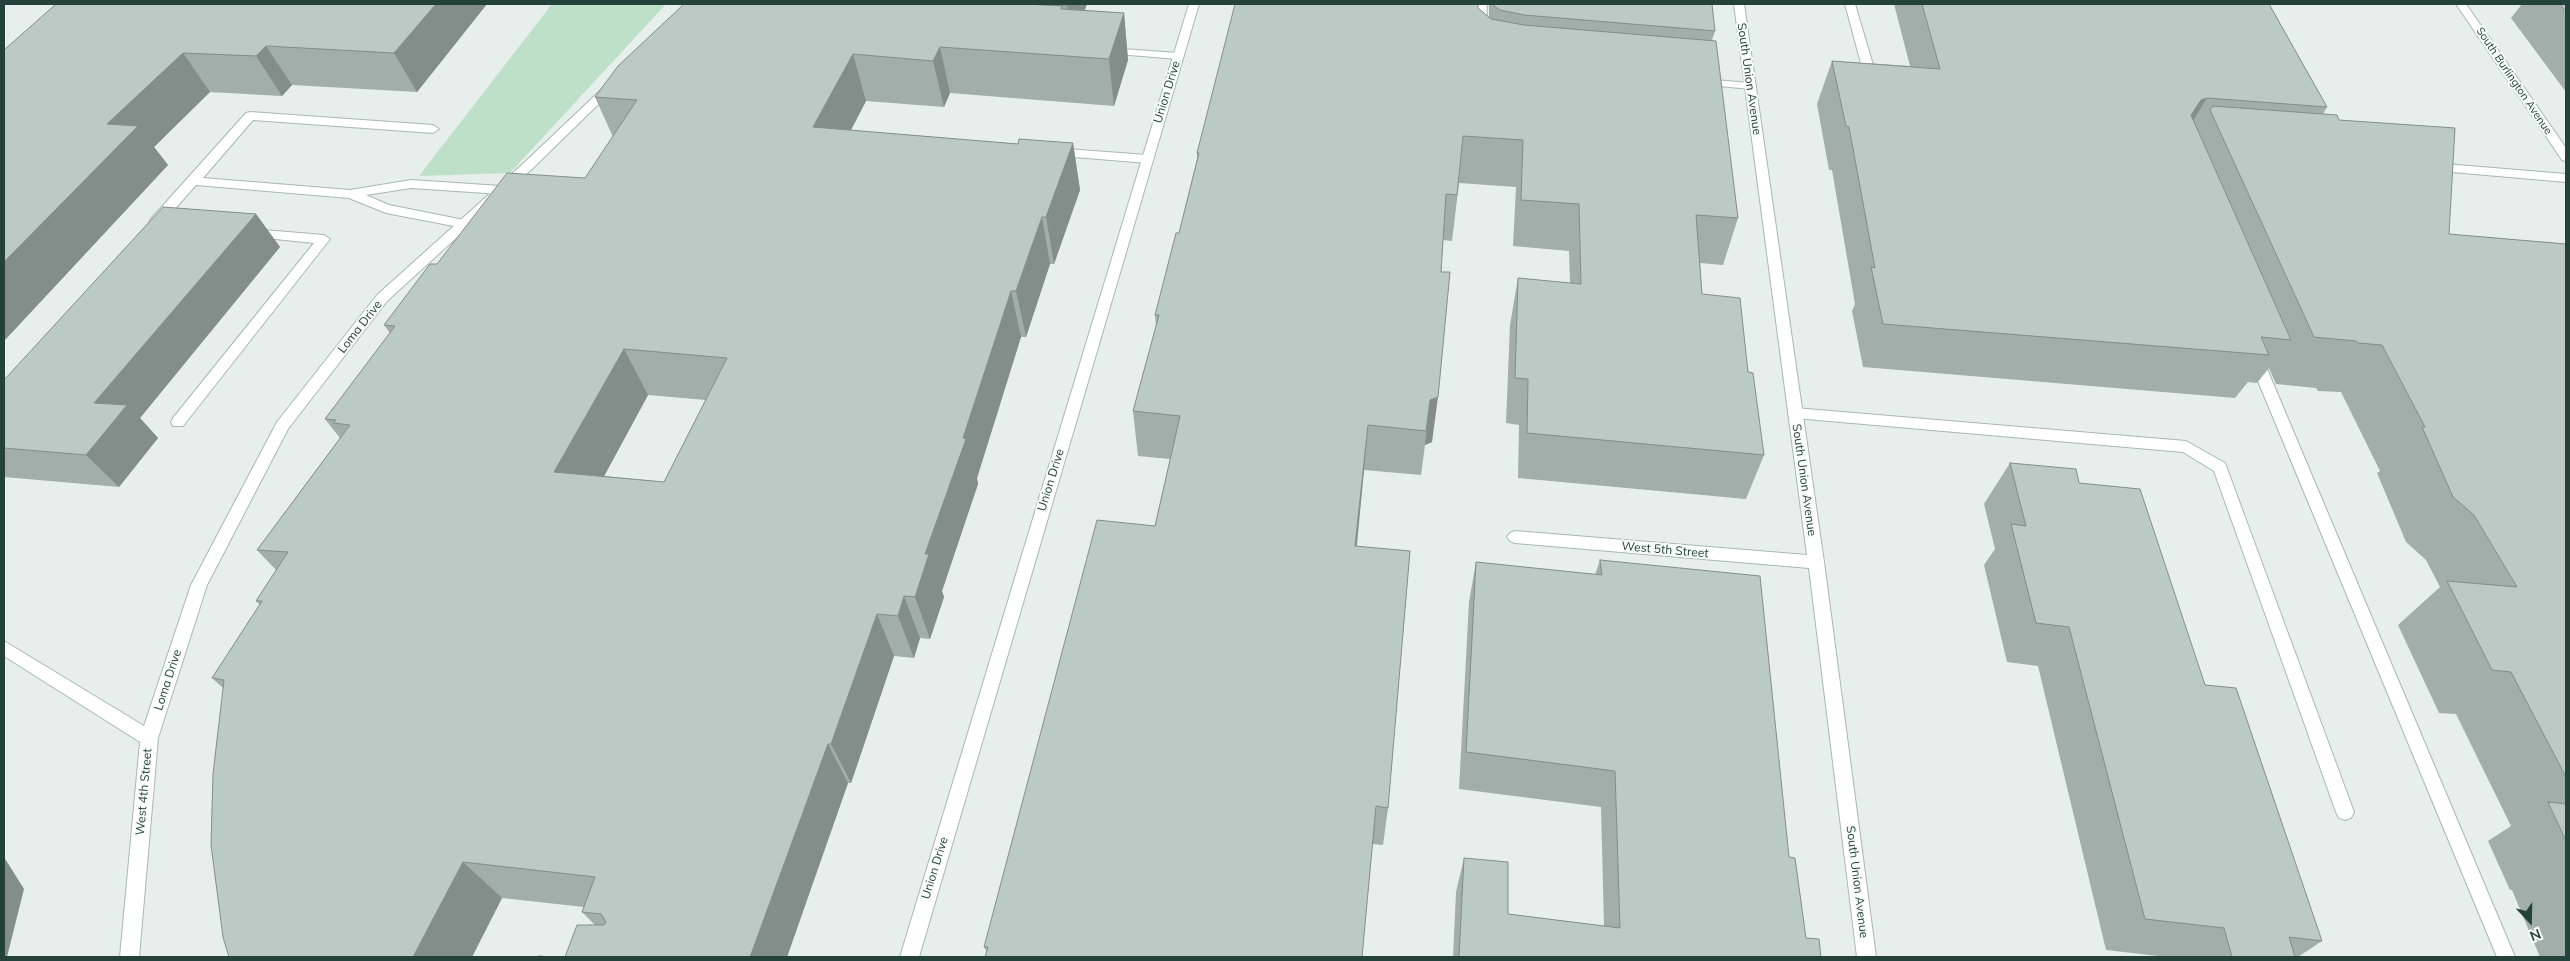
<!DOCTYPE html>
<html>
<head>
<meta charset="utf-8">
<style>
	body { margin:0 }
	#map { position:relative; width:2570px; height:961px; overflow:hidden; background:#e6efeb; font-family:Mulish,sans-serif }
	canvas { display:block }
	.frame { position:absolute; inset:0; border:5px solid #24423a; pointer-events:none }
	.north { position:absolute; left:2505px; top:896px; width:50px; height:50px; -webkit-text-stroke:4px #f7fbf9; paint-order:stroke; rotate:159deg; font-size:14px; font-weight:700; line-height:20px; text-align:center; color:#24423a }
	.north::after { content:''; display:block; margin:auto; width:18px; height:22px; background:#24423a; clip-path:polygon(50% 0,100% 100%,50% 72%,0 100%) }
</style>
</head>
<body>
<div id="map">
<canvas width="2570" height="961"></canvas>
<div class="frame"></div>
<div class="north">N</div>
</div>
<script>
const ctx = document.querySelector('canvas').getContext('2d');
ctx.lineJoin = 'round';
function fill(path, color) {
  ctx.fillStyle = color;
  ctx.fill(path, 'evenodd');
}
function toPath(rows) {
  const path = new Path2D();
  for (const r of rows) {
    path.moveTo(r[0], r[1]);
    for (let i = 2; i < r.length; i += 2) path.lineTo(r[i], r[i + 1]);
  }
  return path;
}
function stroke(path, color, width, dash) {
  ctx.strokeStyle = color;
  ctx.lineWidth = width;
  ctx.lineCap = dash ? 'butt' : 'round';
  ctx.setLineDash(dash || []);
  ctx.stroke(path);
}
function drawText(font, color, halo, rows, align = 'center') {
  ctx.font = font + ' Mulish,sans-serif';
  ctx.lineWidth = 4;
  ctx.setLineDash([]);
  ctx.textBaseline = 'middle';
  ctx.strokeStyle = halo;
  ctx.fillStyle = color;
  for (const [text, x, y, turn = 0] of rows) {
    ctx.save();
    ctx.translate(x, y);
    ctx.rotate((+turn || 0) * Math.PI / 180);
    ctx.textAlign = isNaN(turn) ? turn : align;
    if (halo) ctx.strokeText(text, 0, 0);
    ctx.fillText(text, 0, 0);
    ctx.restore();
  }
}
fill(toPath([
	[552,4,666,4,510,173,419,176]
]), '#bfe0c8');
const service = toPath([
	[1477,4,1487,4,1486,30,1480,33,1474,30,1477,4],
	[1845,4,1855,4,1878,82,1876,84,1872,85,1866,82,1845,4],
	[1109,48,1178,53,1184,56,1178,59,1105,53,1105,49,1109,48],
	[1703,79,1750,83,1756,86,1750,89,1699,84,1697,82,1703,79],
	[250,112,433,125,439,129,433,133,253,120,203,178,350,190,411,180,501,186,507,190,501,194,411,188,366,195,389,205,469,221,470,224,469,227,464,228,386,213,349,198,196,185,160,226,150,226,149,223,150,220,246,113,250,112],
	[1054,148,1147,155,1153,159,1147,163,1050,155,1050,149,1054,148],
	[2433,163,2566,174,2566,182,2429,170,2427,167,2433,163],
	[251,229,324,235,330,239,183,426,173,426,171,422,173,418,314,243,246,236,245,233,246,230,251,229],
	[2255,352,2262,357,2515,957,2497,957,2248,357,2255,352],
	[1795,408,2186,441,2225,463,2354,812,2351,818,2345,820,2339,818,2336,812,2214,471,2183,452,1795,418,1788,413,1795,408]
]);
const minor = toPath([
	[1189,4,1199,4,919,957,900,957,1189,4],
	[1734,4,1744,4,1824,562,1876,957,1857,957,1809,568,1515,543,1510,541,1507,537,1510,533,1515,531,1807,555,1734,4],
	[2456,4,2466,4,2566,148,2566,161,2562,160,2456,4],
	[610,84,614,85,614,89,533,168,387,301,288,429,207,585,158,738,139,957,120,957,140,742,4,656,4,641,144,726,191,585,277,422,377,295,525,162,606,85,610,84]
]);
stroke(service, '#a8b8b2', 2);
stroke(minor, '#a8b8b2', 2);
fill(service, '#fff');
fill(minor, '#fff');
fill(toPath([
	[56,4,487,4,417,92,292,85,282,96,210,92,154,147,168,165,4,341],
	[684,4,1087,4,1085,10,1124,13,1128,60,1114,106,950,93,944,107,866,101,851,130,1018,144,1073,143,1080,190,1054,264,1050,264,1026,337,1021,337,977,478,978,484,942,591,944,597,930,639,920,638,914,658,894,656,851,783,848,783,787,957,595,925,582,912,584,907,502,898,472,957,229,957,223,688,212,678,260,605,256,601,276,570,257,550,340,438,325,419,390,333,384,325,437,264,585,178,613,137,595,97],
	[648,395,706,400,664,482,604,476],
	[1489,4,1712,4,1715,31,1712,40,1738,218,1723,265,1700,263,1702,294,1748,372,1764,455,1746,499,1518,478,1519,425,1506,423,1510,325,1518,278,1570,283,1569,251,1513,246,1516,187,1459,183,1452,241,1443,240,1432,442,1425,445,1421,475,1364,470,1357,546,1388,808,1383,845,1372,844,987,952,984,947,1155,526,1170,459,1138,456,1133,411,1156,326,1155,315,1179,233,1197,159,1197,153,1478,8,1489,17],
	[1894,4,2269,4,2327,107,2323,114,2339,120,2449,234,2566,244,2566,957,2540,957,2512,890,2510,890,2488,841,2511,826,2456,714,2439,713,2398,625,2440,587,2426,560,2406,542,2377,473,2380,471,2341,392,2318,391,2316,388,2276,384,2269,368,2257,383,2248,382,2235,398,1863,367,1852,311,1855,304,1832,170,1829,170,1817,104,1832,61,1910,66],
	[2522,4,2566,4,2566,92,2511,18],
	[256,214,280,247,140,418,158,438,119,487,4,477,4,380],
	[2010,463,2079,483,2205,685,2322,941,2298,957,2167,957,2106,950,2038,666,2007,662,1984,565,1995,549,1984,504],
	[1600,560,1789,857,1806,938,1821,957,1453,957,1456,892,1464,858,1508,914,1604,926,1601,807,1459,789,1469,602,1476,562,1595,575]
]), '#a1aea9');
fill(toPath([
	[436,4,487,4,417,92,394,53],
	[1068,4,1087,4,1072,43,1067,6],
	[1124,13,1128,60,1114,106,1109,59],
	[266,46,292,85,282,96,256,56],
	[940,47,950,93,944,107,933,61],
	[183,53,210,92,154,147,168,165,4,341,4,262,107,124],
	[853,54,866,101,828,174,813,127],
	[2207,98,2180,142,2191,115,2201,100],
	[1073,143,1080,190,1054,264,1046,217],
	[256,214,280,247,140,418,158,438,119,487,86,455,94,403],
	[1042,217,1050,264,1026,337,1016,291],
	[1011,291,1021,337,977,478,978,484,942,591,944,597,930,639,915,597,925,554],
	[624,349,648,395,582,517,554,472],
	[1438,397,1432,442,1425,445,1430,400],
	[1368,425,1364,470,1352,589,1355,546],
	[904,596,920,638,914,658,898,616],
	[877,614,894,656,851,783,831,744],
	[828,744,848,783,787,957,750,957],
	[4,857,24,889,7,957,4,957],
	[463,862,502,898,472,957,413,957]
]), '#838d89');
const building = toPath([
	[56,4,436,4,394,53,266,46,256,56,183,53,107,124,138,126,4,262,4,50,56,4],
	[684,4,1025,4,1062,6,1061,9,1124,13,1109,59,940,47,933,61,853,54,813,127,1018,144,1019,139,1073,143,1046,217,1042,217,1016,291,1011,291,963,438,966,439,925,554,929,554,915,597,904,596,898,616,877,614,831,744,828,744,750,957,565,957,577,925,604,925,606,922,601,914,582,912,595,877,463,862,413,957,229,957,223,937,211,845,213,774,224,680,212,678,262,601,256,601,288,552,257,550,350,425,333,423,336,420,325,419,395,326,384,325,430,264,437,264,507,173,585,178,637,100,595,97,618,66,684,4],
	[624,349,727,358,664,482,554,472,624,349],
	[1037,4,1068,4,1067,6,1037,4],
	[1235,4,1478,4,1478,8,1491,19,1524,25,1716,41,1738,218,1696,215,1702,294,1740,298,1748,372,1753,373,1764,455,1527,433,1528,379,1515,378,1518,278,1581,284,1579,204,1521,200,1523,140,1463,136,1457,195,1446,194,1441,272,1450,272,1438,397,1430,400,1426,431,1368,425,1355,546,1410,551,1388,808,1376,806,1362,957,985,957,988,947,984,947,1097,520,1155,526,1180,416,1133,411,1159,315,1155,315,1176,233,1179,233,1199,153,1197,153,1235,4],
	[1494,4,1712,4,1715,31,1524,15,1500,10,1494,6,1494,4],
	[1922,4,2269,4,2327,107,2207,98,2201,100,2191,115,2291,340,2261,337,2269,355,1883,324,1871,267,1875,268,1849,127,1846,126,1832,61,1940,69,1922,4],
	[2560,4,2566,4,2566,12,2560,4],
	[2213,106,2337,115,2339,120,2455,128,2449,234,2566,244,2566,777,2511,672,2492,670,2447,581,2517,587,2474,515,2453,497,2422,427,2425,427,2382,345,2358,343,2356,341,2314,337,2210,110,2213,106],
	[163,207,256,214,94,403,127,405,86,455,4,448,4,380,163,207],
	[2010,463,2076,469,2079,483,2140,489,2205,685,2236,688,2322,941,2289,937,2295,957,2232,957,2224,928,2145,919,2069,627,2036,623,2011,524,2026,526,2010,463],
	[1600,560,1760,576,1789,857,1795,858,1806,938,1819,939,1821,957,1459,957,1464,858,1508,862,1508,914,1620,928,1615,771,1466,752,1476,562,1602,575,1600,560],
	[2548,802,2566,804,2566,841,2548,802],
	[539,956,553,957,538,957,539,956]
]);
fill(building, '#bbcac4');
stroke(building, '#838d89', 1);
drawText('11px', '#24423a', '#f7fbf9', [
	["South Burlington Avenue",2514,81,56]
]);
drawText('12px', '#24423a', '#f7fbf9', [
	["South Union Avenue",1749,79,82],
	["Union Drive",1167,92,-73],
	["Loma Drive",360,327,-52],
	["Union Drive",1051,480,-73],
	["South Union Avenue",1804,480,82],
	["West 5th Street",1665,550,5],
	["Loma Drive",168,680,-72],
	["West 4th Street",144,792,-85],
	["Union Drive",935,868,-73],
	["South Union Avenue",1857,882,83]
]);
</script>
</body>
</html>
